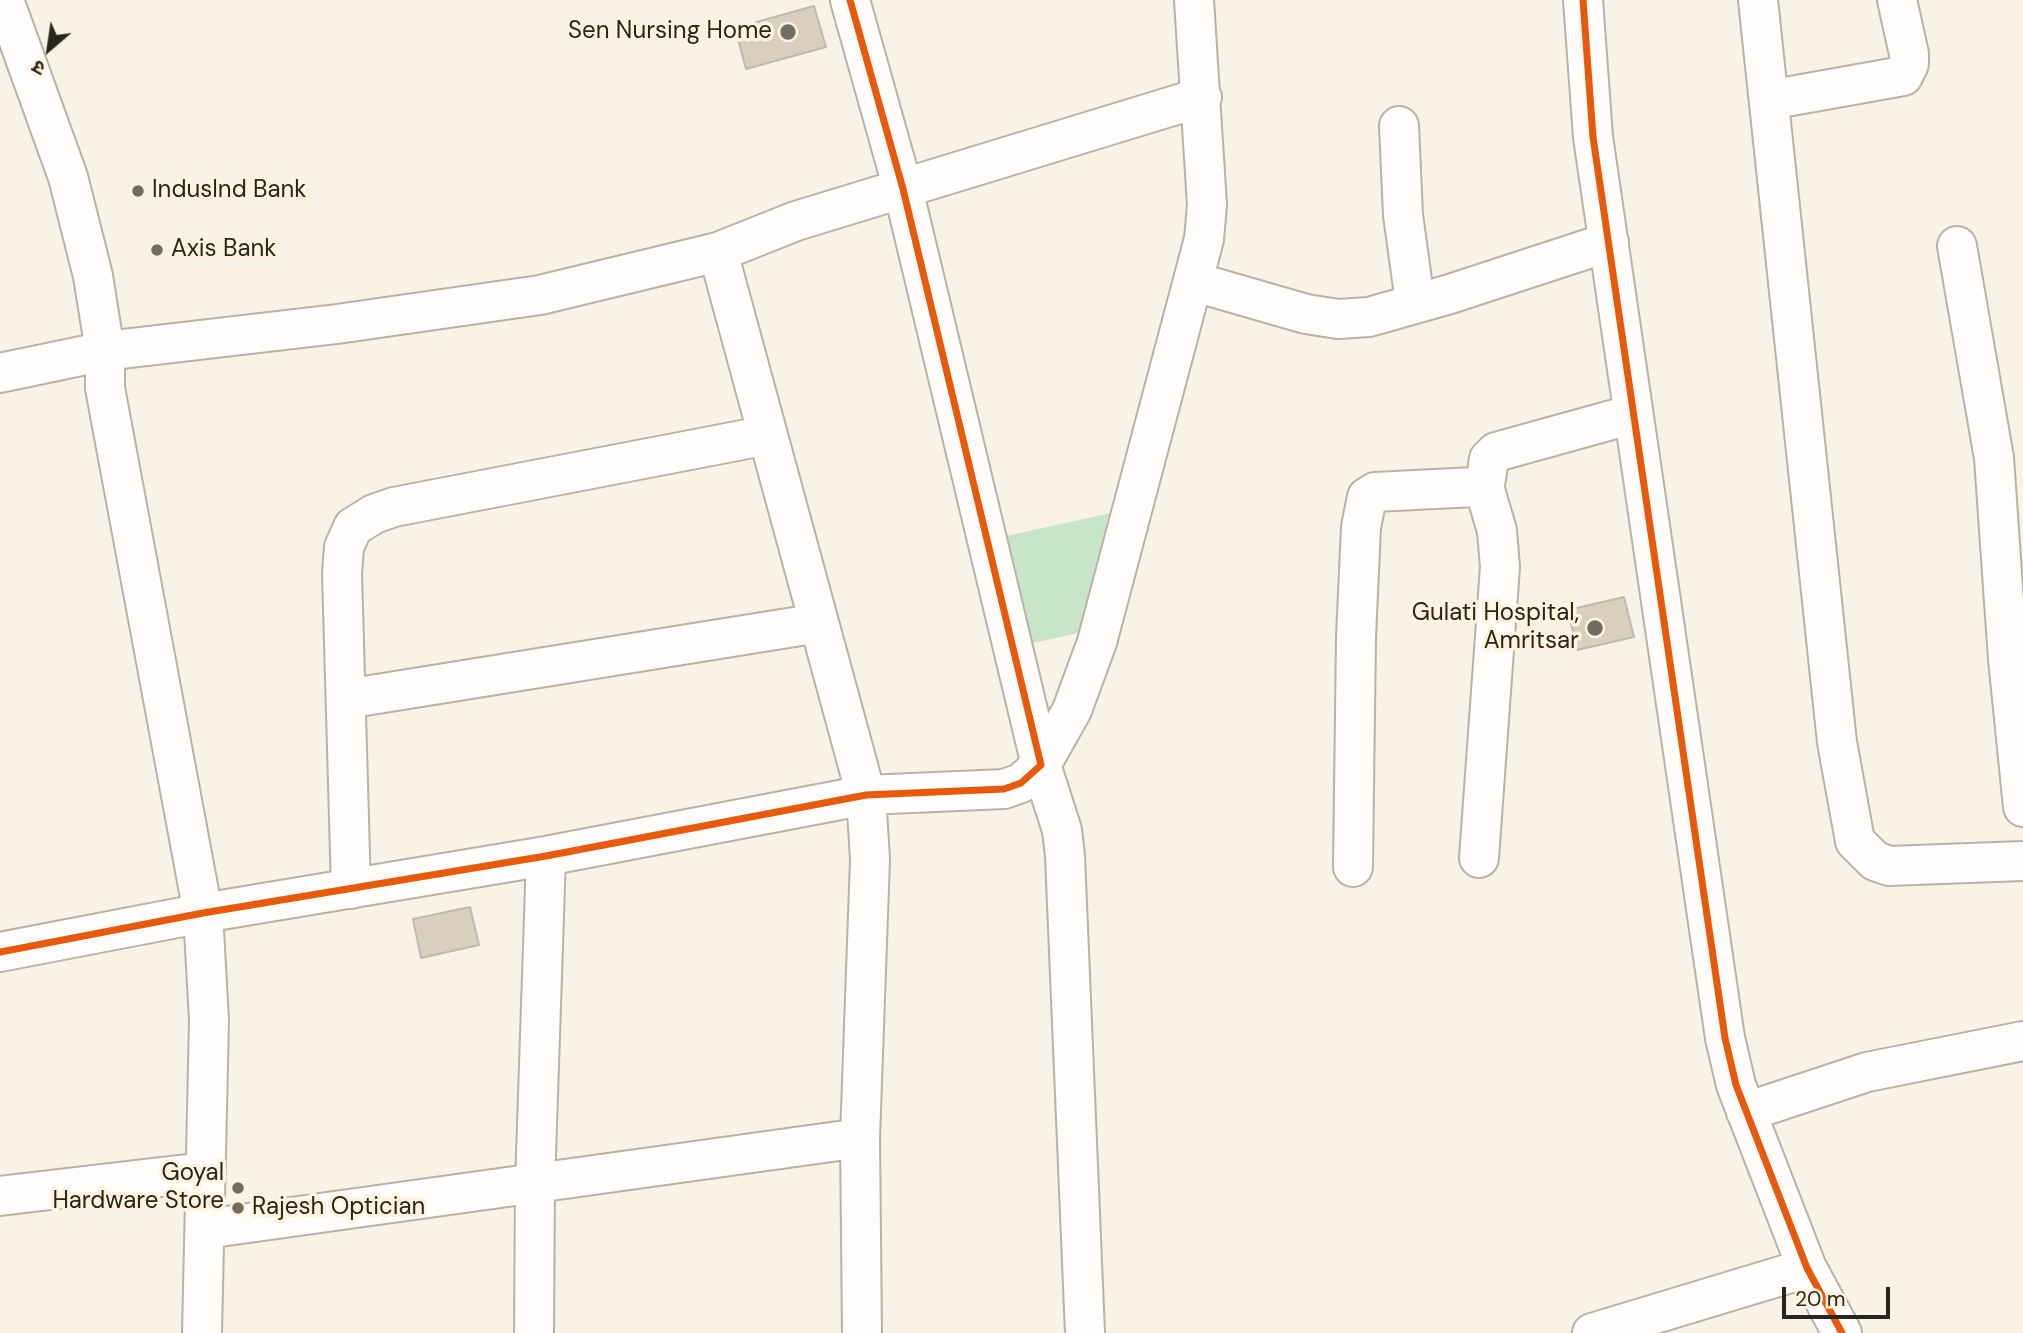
<!DOCTYPE html>
<html>
<head>
<meta charset="utf-8">
<style>
	body { margin:0 }
	#map { position:relative; width:2023px; height:1333px; overflow:hidden; background:#f8f2e7; font-family:"DM Sans","Noto Sans Devanagari",sans-serif }
	canvas { display:block }
	.north { position:absolute; left:14px; top:14px; width:70px; height:70px; -webkit-text-stroke:5px #fff3e0; paint-order:stroke; rotate:209deg; font-size:19px; font-weight:700; line-height:28px; text-align:center; color:#2a251c }
	.north::after { content:''; display:block; margin:auto; width:24px; height:32px; background:#2a251c; clip-path:polygon(50% 0,100% 100%,50% 72%,0 100%) }
	.scale { position:absolute; left:1782px; top:1287px; width:108px; height:32px; box-sizing:border-box; border:4px solid #2a251c; border-top:0; padding-left:9px; font-size:21px; line-height:24px; white-space:nowrap; color:#2a251c; -webkit-text-stroke:5px #fff3e0; paint-order:stroke }
</style>
</head>
<body>
<div id="map">
<canvas width="2023" height="1333"></canvas>
<div class="north">उ</div>
<div class="scale">20 m</div>
</div>
<script>
const ctx = document.querySelector('canvas').getContext('2d');
ctx.lineJoin = 'round';
function fill(path, color) {
  ctx.fillStyle = color;
  ctx.fill(path, 'evenodd');
}
function toPath(rows) {
  const path = new Path2D();
  for (const r of rows) {
    path.moveTo(r[0], r[1]);
    for (let i = 2; i < r.length; i += 2) path.lineTo(r[i], r[i + 1]);
  }
  return path;
}
function stroke(path, color, width, dash) {
  ctx.strokeStyle = color;
  ctx.lineWidth = width;
  ctx.lineCap = dash ? 'butt' : 'round';
  ctx.setLineDash(dash || []);
  ctx.stroke(path);
}
function drawText(font, color, halo, rows, align = 'center') {
  ctx.font = font + ' "DM Sans",sans-serif';
  ctx.lineWidth = 7;
  ctx.setLineDash([]);
  ctx.textBaseline = 'middle';
  ctx.strokeStyle = halo;
  ctx.fillStyle = color;
  for (const [text, x, y, turn = 0] of rows) {
    ctx.save();
    ctx.translate(x, y);
    ctx.rotate((+turn || 0) * Math.PI / 180);
    ctx.textAlign = isNaN(turn) ? turn : align;
    if (halo) ctx.strokeText(text, 0, 0);
    ctx.fillText(text, 0, 0);
    ctx.restore();
  }
}
fill(toPath([
	[1111,513,1082,632,1025,645,1006,536]
]), '#c8e6c7');
const building = toPath([
	[814,6,826,47,746,69,735,28,814,6],
	[1624,597,1634,637,1577,650,1568,610,1624,597],
	[470,907,479,945,421,958,413,919,470,907]
]);
fill(building, '#dacfbc');
stroke(building, '#bfbab1', 2);
const minor = toPath([
	[4,0,68,177,93,276,105,351,105,388,203,913,209,1020,202,1333],
	[1583,0,1593,137,1725,1038,1736,1085,1807,1268,1842,1333],
	[1758,0,1837,742,1855,841,1875,861,1889,866,2023,861],
	[1769,100,1903,76,1909,64,1909,54,1897,0],
	[1399,126,1403,215,1415,302],
	[1957,246,1994,458,2008,659],
	[718,252,866,795,870,859,860,1138,862,1333],
	[1195,282,1306,314,1338,319,1369,317,1450,294,1609,242],
	[0,373,105,351,337,324,540,295,718,252,796,221,1202,97],
	[2023,657,2008,659,2023,807],
	[346,699,819,623],
	[1479,858,1500,567,1497,531,1483,483],
	[1353,867,1356,637,1361,527,1367,497,1375,492,1475,487,1486,479,1489,459,1496,452,1633,414],
	[351,889,342,573,344,547,353,527,374,514,394,507,768,435],
	[0,952,203,913,546,856,866,795,1004,789,1021,783,1041,765,903,189,850,0],
	[1746,1112,1867,1072,2023,1041],
	[0,1196,204,1172],
	[205,1229,860,1138],
	[534,1333,535,1185,546,856],
	[1085,1333,1065,856,1062,830,1041,765,1072,710,1097,642,1204,239,1207,205,1194,0],
	[1592,1333,1807,1268]
]);
stroke(minor, '#b8b2a9', 42);
stroke(minor, '#fefdfb', 38);
stroke(toPath([
	[1583,0,1593,137,1725,1038,1736,1085,1807,1268,1842,1333],
	[0,952,203,913,546,856,866,795,1004,789,1021,783,1041,765,903,189,850,0]
]), '#e8590c', 7);
for (const [x, y, r, color] of [
	[788,32,9,"#726d63"],
	[138,191,7,"#726d63"],
	[157,250,7,"#726d63"],
	[1595,628,9,"#726d63"],
	[238,1188,7,"#726d63"],
	[238,1208,7,"#726d63"]
]) {
  const dot = new Path2D();
  dot.arc(x, y, r, 0, 2 * Math.PI);
  ctx.fillStyle = color;
  ctx.fill(dot);
  stroke(dot, '#fff3e0', 2.5);
}
drawText('24px', '#2a251c', '#fff3e0', [
	["Sen Nursing Home",772,32],
	["IndusInd Bank",152,191,"left"],
	["Axis Bank",171,250,"left"],
	["Gulati Hospital,",1579,614],
	["Amritsar",1579,642],
	["Goyal",224,1174],
	["Hardware Store",224,1202],
	["Rajesh Optician",252,1208,"left"]
], 'right');
</script>
</body>
</html>
